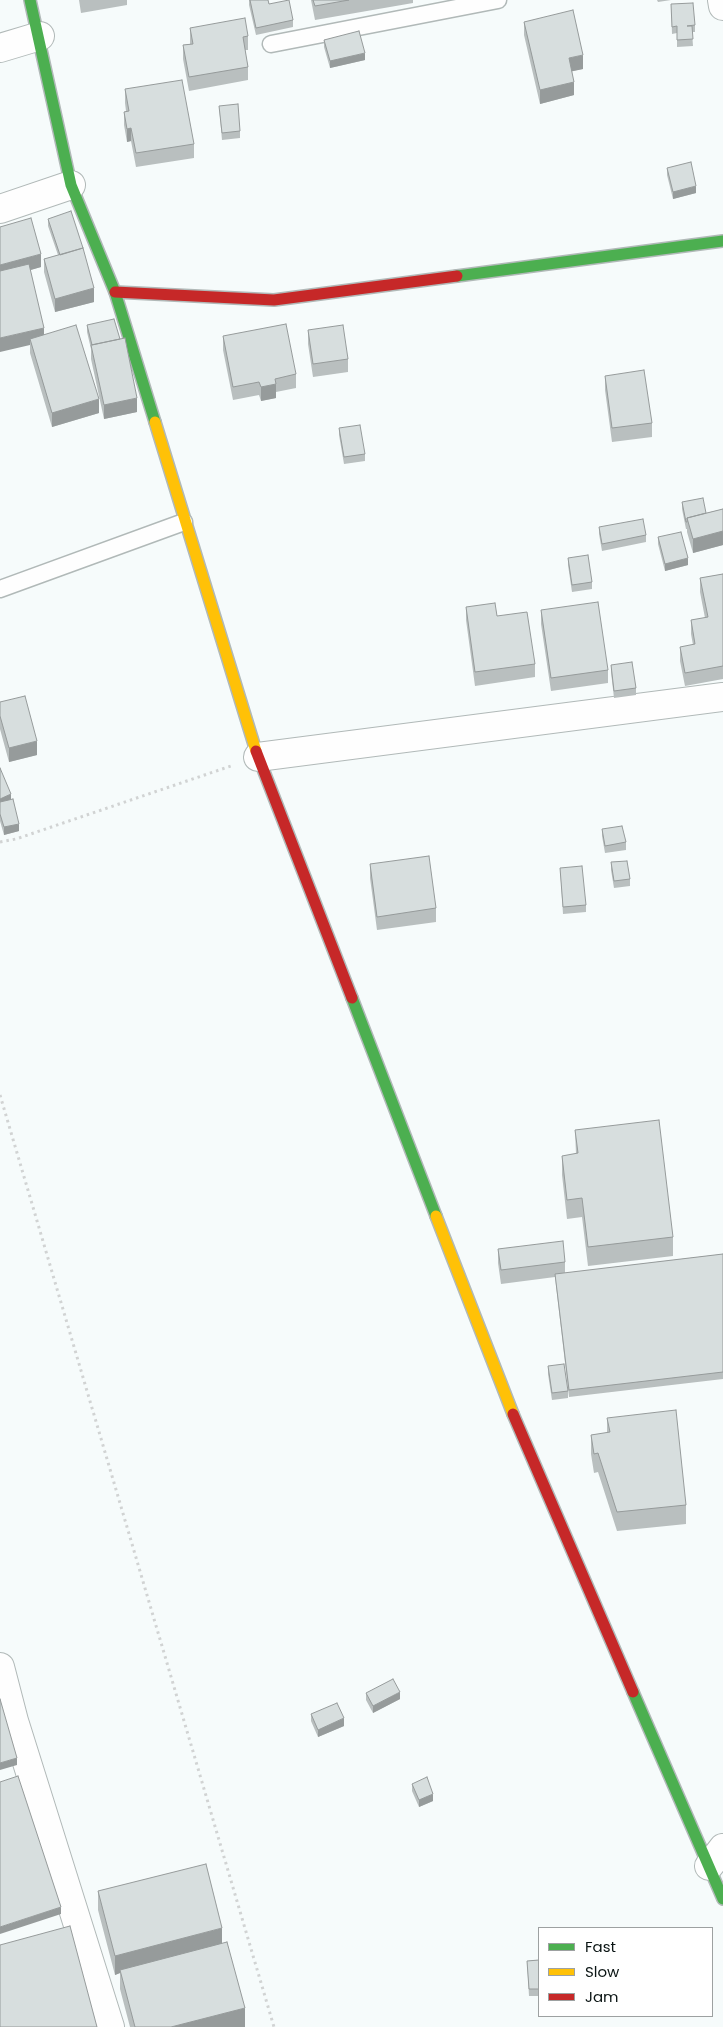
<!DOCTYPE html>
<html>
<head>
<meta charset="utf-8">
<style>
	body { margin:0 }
	#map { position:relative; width:723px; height:2027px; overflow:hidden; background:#f6fbfb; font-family:Poppins,sans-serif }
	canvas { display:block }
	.legend { position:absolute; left:538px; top:1927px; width:175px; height:90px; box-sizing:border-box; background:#fff; border:1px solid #9da1a1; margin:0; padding:6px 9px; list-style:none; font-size:15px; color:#0b1514 }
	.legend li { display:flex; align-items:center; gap:10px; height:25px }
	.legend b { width:25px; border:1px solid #9da1a1 }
</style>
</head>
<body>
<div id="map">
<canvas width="723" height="2027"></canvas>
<ul class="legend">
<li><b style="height:6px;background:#4caf50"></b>Fast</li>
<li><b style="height:6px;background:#ffc107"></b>Slow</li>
<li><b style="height:6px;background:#c62828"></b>Jam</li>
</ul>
</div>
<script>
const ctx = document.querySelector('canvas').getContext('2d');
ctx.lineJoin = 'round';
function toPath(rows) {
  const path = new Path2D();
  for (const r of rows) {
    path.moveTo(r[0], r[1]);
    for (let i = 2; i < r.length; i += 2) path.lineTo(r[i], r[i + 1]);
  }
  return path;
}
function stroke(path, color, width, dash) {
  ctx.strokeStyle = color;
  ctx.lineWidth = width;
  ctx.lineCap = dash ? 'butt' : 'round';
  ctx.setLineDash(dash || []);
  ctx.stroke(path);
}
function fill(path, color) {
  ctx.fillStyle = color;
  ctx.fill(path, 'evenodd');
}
const lane = toPath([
	[271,44,498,0],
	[0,589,184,522]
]);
const street = toPath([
	[722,0,723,6],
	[0,48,40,36],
	[0,209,71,185],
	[258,757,723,697],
	[0,1667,14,1721,110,2027],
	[709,1866,723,1848]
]);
const fast = toPath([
	[30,0,71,185,115,292,155,422],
	[457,276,723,241],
	[352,998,436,1216],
	[633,1692,723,1899]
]);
const slow = toPath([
	[155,422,256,751],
	[436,1216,513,1414]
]);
const jam = toPath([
	[115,292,274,300,457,276],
	[256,751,352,998],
	[513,1414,633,1692]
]);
stroke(lane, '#b1b9b8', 19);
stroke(street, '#b1b9b8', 30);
stroke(fast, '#b1b9b8', 14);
stroke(slow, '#b1b9b8', 14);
stroke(jam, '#b1b9b8', 14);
stroke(toPath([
	[0,842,16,839,231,766],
	[0,1095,274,2027]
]), '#d1d3d3', 3, [2.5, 4]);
stroke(lane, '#fefefe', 16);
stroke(street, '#fefefe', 28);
stroke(fast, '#4caf50', 11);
stroke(slow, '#ffc107', 11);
stroke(jam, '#c62828', 11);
fill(toPath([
	[79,0,127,0,127,5,81,13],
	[249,0,268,0,269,4,293,20,293,27,256,35,249,5],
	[311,0,413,0,413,3,315,20],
	[657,0,671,0,658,2],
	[671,4,695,25,695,32,692,32,693,46,677,47,677,33,672,34],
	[524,22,583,69,572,71,574,95,540,104,524,35],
	[190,28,248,36,248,50,245,50,248,67,248,80,189,91,183,59,183,45,190,44],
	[324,40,365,60,330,68,324,47],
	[125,89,194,144,194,158,136,167,131,141,127,142,124,125,124,112,126,111,125,103],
	[219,106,240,131,240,138,222,140],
	[667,168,696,193,673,199,667,175],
	[48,219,94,302,55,312,44,272,44,259,58,255,48,226],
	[0,227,41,267,30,270,44,335,99,413,52,427,30,353,30,345],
	[87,325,137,412,104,419,91,359,91,349,87,332],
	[308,330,348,359,348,372,313,377,308,344],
	[223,336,296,374,296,388,276,392,276,398,261,401,259,395,233,400,223,350],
	[605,376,652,423,652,437,612,442,605,390],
	[339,428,365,454,365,461,344,464,339,435],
	[682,502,706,513,723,509,723,545,693,553,687,532,687,529,686,529,682,509],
	[599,527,646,535,646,542,602,551,599,534],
	[658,537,688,565,665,571,658,544],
	[568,558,592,582,592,589,572,592,568,565],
	[723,574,723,679,685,686,680,661,680,647,693,645,691,634,691,620,705,618,700,592,700,578],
	[466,607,497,616,535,664,535,677,475,686,466,620],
	[541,610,608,670,608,683,551,691,541,624],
	[611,665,636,688,636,695,614,698,611,672],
	[0,702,37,755,9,762,0,729],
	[0,768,11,800,19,831,4,835,0,821],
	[602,829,626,842,626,850,605,853,602,836],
	[611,862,630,879,630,886,614,888,611,870],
	[370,864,436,908,436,922,377,930,370,878],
	[560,868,586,905,586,912,563,914],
	[575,1130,673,1237,673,1256,588,1266,582,1217,567,1219,562,1175,562,1156,576,1154],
	[498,1249,565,1262,565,1273,723,1254,723,1379,569,1397,555,1277,501,1284,498,1263],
	[548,1366,568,1391,568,1398,552,1400,548,1374],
	[607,1418,686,1505,686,1524,617,1531,598,1472,594,1473,591,1454,591,1435,607,1433],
	[366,1693,400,1699,373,1713,366,1700],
	[311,1714,344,1726,318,1737,311,1721],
	[412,1784,433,1801,419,1807,412,1791],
	[98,1891,222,1943,245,2027,130,2027,120,1989,120,1973,115,1975,98,1910],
	[539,1960,539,1996,529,1996,527,1961]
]), '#b9bfbf');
fill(toPath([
	[365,53,365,60,330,68,330,61],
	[583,55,583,69,569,72,569,58],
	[574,82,574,95,540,104,540,90],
	[131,128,131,141,127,142,127,129],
	[696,186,696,193,673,199,673,192],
	[41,254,41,267,0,279,0,265],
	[94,288,94,302,55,312,55,299],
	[44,328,44,342,30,339,30,345,0,352,0,338],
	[276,384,276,398,261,401,261,387],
	[137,398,137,412,104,419,104,405],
	[99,399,99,413,52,427,52,413],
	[723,531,723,545,693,553,693,539],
	[688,558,688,565,665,571,665,564],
	[37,741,37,755,9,762,9,748],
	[11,794,11,801,0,806,0,799],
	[19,824,19,831,4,835,4,827],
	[400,1692,400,1699,373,1713,373,1706],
	[344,1718,344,1726,318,1737,318,1730],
	[17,1758,17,1765,0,1770,0,1763],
	[433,1794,433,1801,419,1807,419,1800],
	[61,1907,61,1914,0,1934,0,1927],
	[222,1928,222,1948,120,1970,120,1973,115,1975,115,1956],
	[245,2008,245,2027,171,2027]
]), '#969b9b');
const building = toPath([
	[250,0,268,0,269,4,289,0,293,20,256,28,250,0],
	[313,0,349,0,315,6,313,0],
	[693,3,695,25,687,26,692,26,693,39,677,40,677,26,672,27,671,4,693,3],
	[573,10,583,55,569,58,574,82,540,90,524,22,573,10],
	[245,18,248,36,243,37,248,67,189,77,183,45,193,44,190,28,245,18],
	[359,31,365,53,330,61,324,40,359,31],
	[182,80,194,144,136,153,131,128,127,129,124,112,129,111,125,89,182,80],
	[238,104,240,131,222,133,219,106,238,104],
	[691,162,696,186,673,192,667,168,691,162],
	[71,211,83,248,60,255,48,219,71,211],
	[31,218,41,254,0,265,0,227,31,218],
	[83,248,94,288,55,299,44,259,83,248],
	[29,264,44,328,0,338,0,271,29,264],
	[114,319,120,339,92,345,87,325,114,319],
	[286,324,296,374,275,379,276,384,261,387,259,382,233,387,223,336,286,324],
	[76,325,99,399,52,413,30,339,76,325],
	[343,325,348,359,313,364,308,330,343,325],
	[125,338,137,398,104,405,91,345,125,338],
	[644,370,652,423,612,428,605,376,644,370],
	[360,425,365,454,344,457,339,428,360,425],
	[703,498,706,513,687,518,687,522,686,522,682,502,703,498],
	[723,509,723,531,693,539,687,518,723,509],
	[643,519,646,535,602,544,599,527,643,519],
	[681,532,688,558,665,564,658,537,681,532],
	[588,555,592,582,572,585,568,558,588,555],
	[723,574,723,666,685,673,680,647,695,644,691,620,708,617,700,578,723,574],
	[598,602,608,670,551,678,541,610,598,602],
	[495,603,497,616,527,612,535,664,475,672,466,607,495,603],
	[632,662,636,688,614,691,611,665,632,662],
	[25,696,37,741,9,748,0,716,0,702,25,696],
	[0,768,11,794,0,799,0,768],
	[13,799,19,824,4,827,0,814,0,802,13,799],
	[622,826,626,842,605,846,602,829,622,826],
	[429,856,436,908,377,917,370,864,429,856],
	[627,861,630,879,614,881,611,862,627,861],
	[582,866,586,905,563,907,560,868,582,866],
	[659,1120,673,1237,588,1247,582,1198,567,1200,562,1156,578,1153,575,1130,659,1120],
	[563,1241,565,1262,501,1270,498,1249,563,1241],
	[723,1254,723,1372,569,1390,555,1274,723,1254],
	[564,1364,568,1391,552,1393,548,1366,564,1364],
	[676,1410,686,1505,617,1512,598,1453,594,1454,591,1435,610,1432,607,1418,676,1410],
	[393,1679,400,1692,373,1706,366,1693,393,1679],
	[0,1699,17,1758,0,1763,0,1699],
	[337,1703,344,1718,318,1730,311,1714,337,1703],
	[18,1776,61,1907,0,1927,0,1782,18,1776],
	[427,1777,433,1794,419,1800,412,1784,427,1777],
	[206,1864,222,1928,115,1956,98,1891,206,1864],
	[70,1926,97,2027,0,2027,0,1945,70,1926],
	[227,1942,245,2008,171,2027,135,2027,120,1970,227,1942],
	[539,1960,539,1989,529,1989,527,1961,539,1960]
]);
fill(building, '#d7dede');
stroke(building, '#969b9b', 1);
</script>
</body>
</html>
